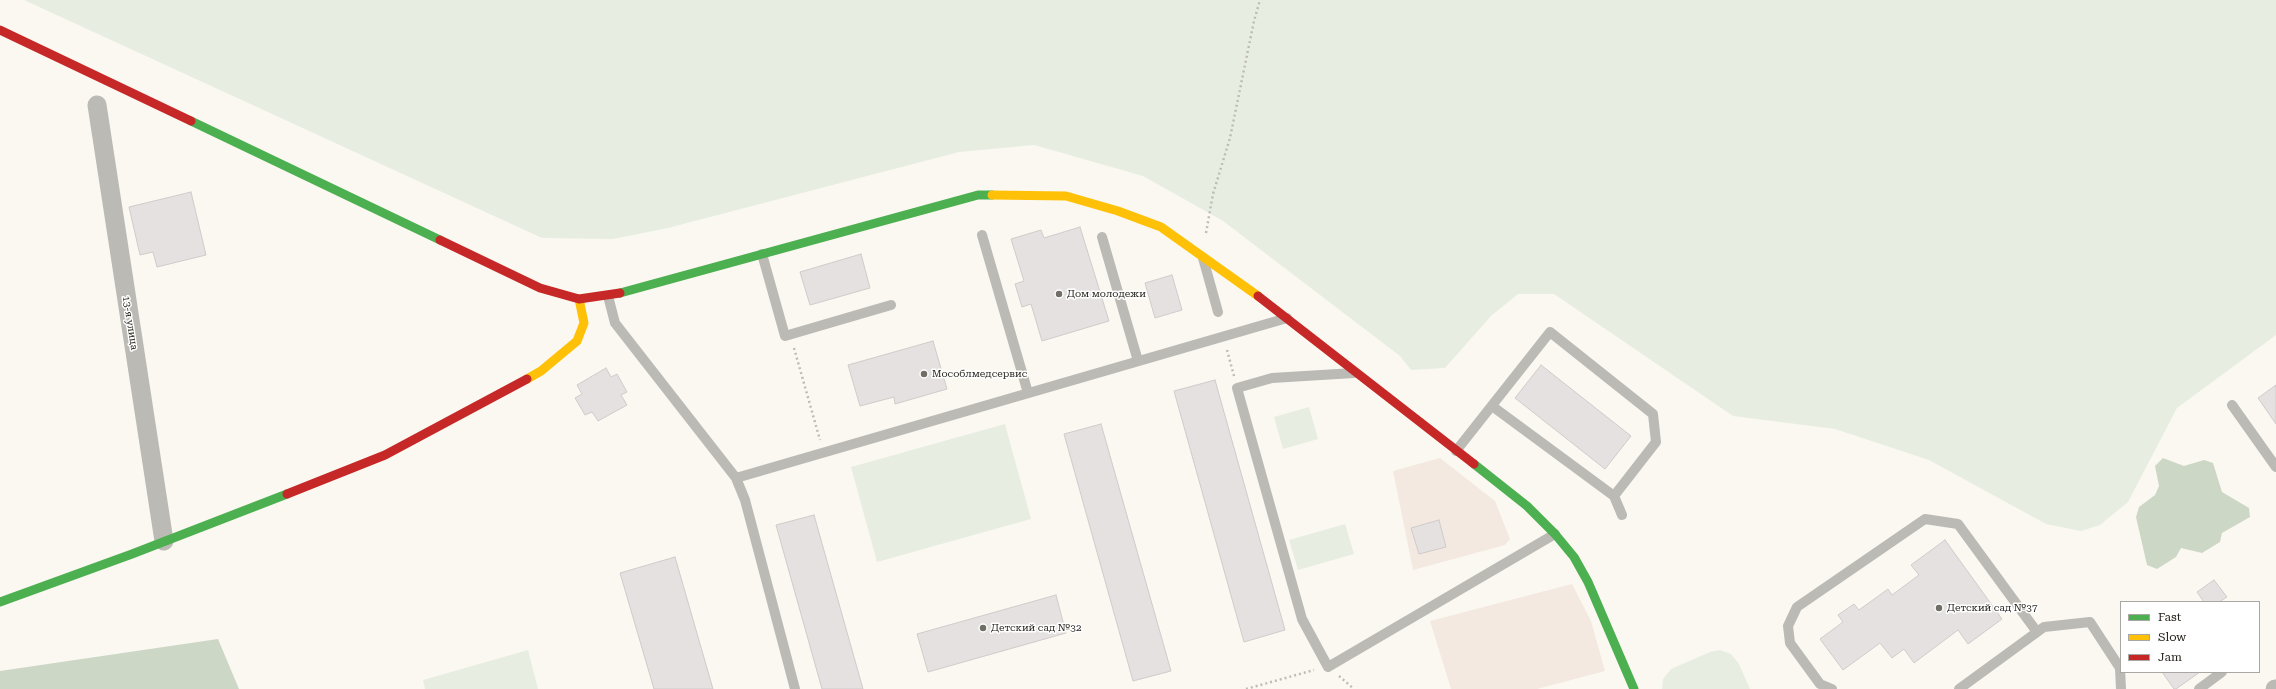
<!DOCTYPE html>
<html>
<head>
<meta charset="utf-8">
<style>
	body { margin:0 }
	#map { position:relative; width:2276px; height:689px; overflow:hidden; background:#faf8f1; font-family:"Roboto Serif",serif }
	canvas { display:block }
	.legend { position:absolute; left:2120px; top:601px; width:140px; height:72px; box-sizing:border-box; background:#fff; border:1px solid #a8a7a4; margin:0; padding:5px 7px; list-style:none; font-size:12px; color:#25231b }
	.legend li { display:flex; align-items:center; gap:8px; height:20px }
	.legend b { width:20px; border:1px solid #a8a7a4 }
</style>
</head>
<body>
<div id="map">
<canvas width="2276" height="689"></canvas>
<ul class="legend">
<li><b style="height:5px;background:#4caf50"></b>Fast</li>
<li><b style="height:5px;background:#ffc107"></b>Slow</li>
<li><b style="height:5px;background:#c62828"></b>Jam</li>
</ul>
</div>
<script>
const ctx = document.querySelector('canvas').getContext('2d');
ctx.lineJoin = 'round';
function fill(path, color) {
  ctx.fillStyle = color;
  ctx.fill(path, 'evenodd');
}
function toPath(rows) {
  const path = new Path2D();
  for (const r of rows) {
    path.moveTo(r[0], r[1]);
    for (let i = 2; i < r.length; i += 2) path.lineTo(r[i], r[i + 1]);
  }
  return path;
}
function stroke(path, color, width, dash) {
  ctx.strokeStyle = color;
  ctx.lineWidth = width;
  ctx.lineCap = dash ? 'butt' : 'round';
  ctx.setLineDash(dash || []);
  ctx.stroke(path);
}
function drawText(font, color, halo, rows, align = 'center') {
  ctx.font = font + ' "Roboto Serif",serif';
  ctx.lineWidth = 3;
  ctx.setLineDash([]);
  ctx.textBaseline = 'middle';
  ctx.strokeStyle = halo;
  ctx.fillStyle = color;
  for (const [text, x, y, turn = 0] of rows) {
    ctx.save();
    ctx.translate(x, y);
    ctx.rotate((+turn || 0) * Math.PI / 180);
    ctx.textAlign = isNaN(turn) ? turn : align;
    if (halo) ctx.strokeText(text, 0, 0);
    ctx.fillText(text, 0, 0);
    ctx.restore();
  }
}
fill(toPath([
	[1440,458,1495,501,1510,539,1505,545,1413,570,1393,471],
	[1572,584,1591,621,1605,671,1537,689,1451,689,1430,621]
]), '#f3e9e0');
fill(toPath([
	[24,0,2276,0,2276,335,2177,408,2128,502,2100,525,2081,531,2046,524,1929,460,1835,429,1733,416,1554,294,1518,294,1491,316,1445,368,1411,370,1400,356,1223,221,1143,176,1034,145,959,152,668,228,613,239,542,238],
	[1309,407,1318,439,1283,449,1274,417],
	[1005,424,1031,519,877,562,851,467],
	[1345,524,1354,554,1298,570,1289,540],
	[528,650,538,689,425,689,423,680],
	[1720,650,1731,654,1739,664,1750,689,1662,689,1663,679,1671,669,1710,652]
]), '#e7eee1');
fill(toPath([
	[2163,458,2184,466,2204,460,2213,463,2222,492,2249,508,2250,517,2222,533,2220,542,2202,553,2181,548,2176,557,2157,569,2147,565,2136,517,2139,507,2155,495,2159,486,2155,466],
	[218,639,239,689,0,689,0,671]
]), '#cdd7c6');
const building = toPath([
	[191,192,206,255,157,267,153,252,140,255,129,207,191,192],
	[1080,227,1109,321,1042,341,1031,304,1022,307,1015,284,1024,281,1011,239,1041,230,1044,238,1080,227],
	[861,254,870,288,810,305,800,272,861,254],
	[1172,275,1182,310,1155,318,1145,283,1172,275],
	[933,341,947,389,895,404,894,397,860,406,848,365,933,341],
	[1541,365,1631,436,1605,469,1515,398,1541,365],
	[606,368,611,377,617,374,627,392,621,395,627,405,598,421,592,412,585,415,575,398,582,394,577,385,606,368],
	[1215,380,1285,630,1244,642,1174,391,1215,380],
	[2276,385,2276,424,2258,398,2276,385],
	[1101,424,1171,671,1133,681,1064,434,1101,424],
	[814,515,863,689,822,689,776,525,814,515],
	[1439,520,1446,547,1419,554,1411,528,1439,520],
	[1945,540,2002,619,1968,644,1958,630,1914,663,1904,649,1892,658,1880,643,1843,670,1820,639,1843,622,1838,615,1854,604,1859,610,1888,589,1892,595,1919,575,1911,565,1945,540],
	[675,557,713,689,654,689,620,573,675,557],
	[2214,580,2227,597,2219,602,2204,602,2197,592,2214,580],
	[1056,595,1066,633,928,672,917,634,1056,595],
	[2162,672,2200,672,2176,689,2174,689,2162,672]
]);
fill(building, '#e6e1e1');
stroke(building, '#cfcbca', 1);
stroke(toPath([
	[1206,233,1213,194,1230,138,1254,21,1260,0],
	[794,348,820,440],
	[1227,350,1234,376],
	[1339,676,1354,689],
	[1246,689,1314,670]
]), '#bebcb7', 2.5, [2, 3]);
stroke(toPath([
	[982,235,1028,393],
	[1102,237,1138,361],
	[762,254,785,336,891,305],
	[1203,258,1218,312],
	[608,296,615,323,736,478,745,500,795,689],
	[1354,373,1272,378,1237,388,1302,619,1328,667,1555,534],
	[2232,405,2276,467],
	[1492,406,1614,496],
	[1456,451,1550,332,1653,414,1656,442,1614,496,1622,515],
	[736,478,1287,318],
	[1832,689,1820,684,1790,643,1788,626,1797,607,1925,519,1958,524,2037,632],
	[1959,689,2044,627,2090,622,2120,668,2121,689],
	[2199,689,2222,672]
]), '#bcbab5', 10);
stroke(toPath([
	[97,105,164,541],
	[2275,689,2276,689]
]), '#bcbab5', 19);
stroke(toPath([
	[191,121,440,240],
	[620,293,978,195,992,195],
	[1474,464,1527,506,1555,534,1574,557,1588,582,1634,689],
	[0,602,132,554,287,494]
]), '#4caf50', 9);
stroke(toPath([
	[992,195,1066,196,1118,211,1161,227,1258,296],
	[527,379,541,371,577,341,584,323,579,299]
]), '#ffc107', 9);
stroke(toPath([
	[0,30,191,121],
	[440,240,540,288,579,299,620,293],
	[1258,296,1474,464],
	[287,494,385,455,527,379]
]), '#c62828', 9);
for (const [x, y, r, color] of [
	[1059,294,4,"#706e66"],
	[924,374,4,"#706e66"],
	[1939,608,4,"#706e66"],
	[983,628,4,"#706e66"]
]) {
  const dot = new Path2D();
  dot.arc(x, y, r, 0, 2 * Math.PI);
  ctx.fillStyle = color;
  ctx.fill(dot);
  stroke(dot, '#fff', 1.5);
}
drawText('10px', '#25231b', '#fff', [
	["Дом молодежи",1067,294],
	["Мособлмедсервис",932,374],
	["Детский сад №37",1947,608],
	["Детский сад №32",991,628]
], 'left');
drawText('10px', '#25231b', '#fff', [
	["13-я улица",130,323,81]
]);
</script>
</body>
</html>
